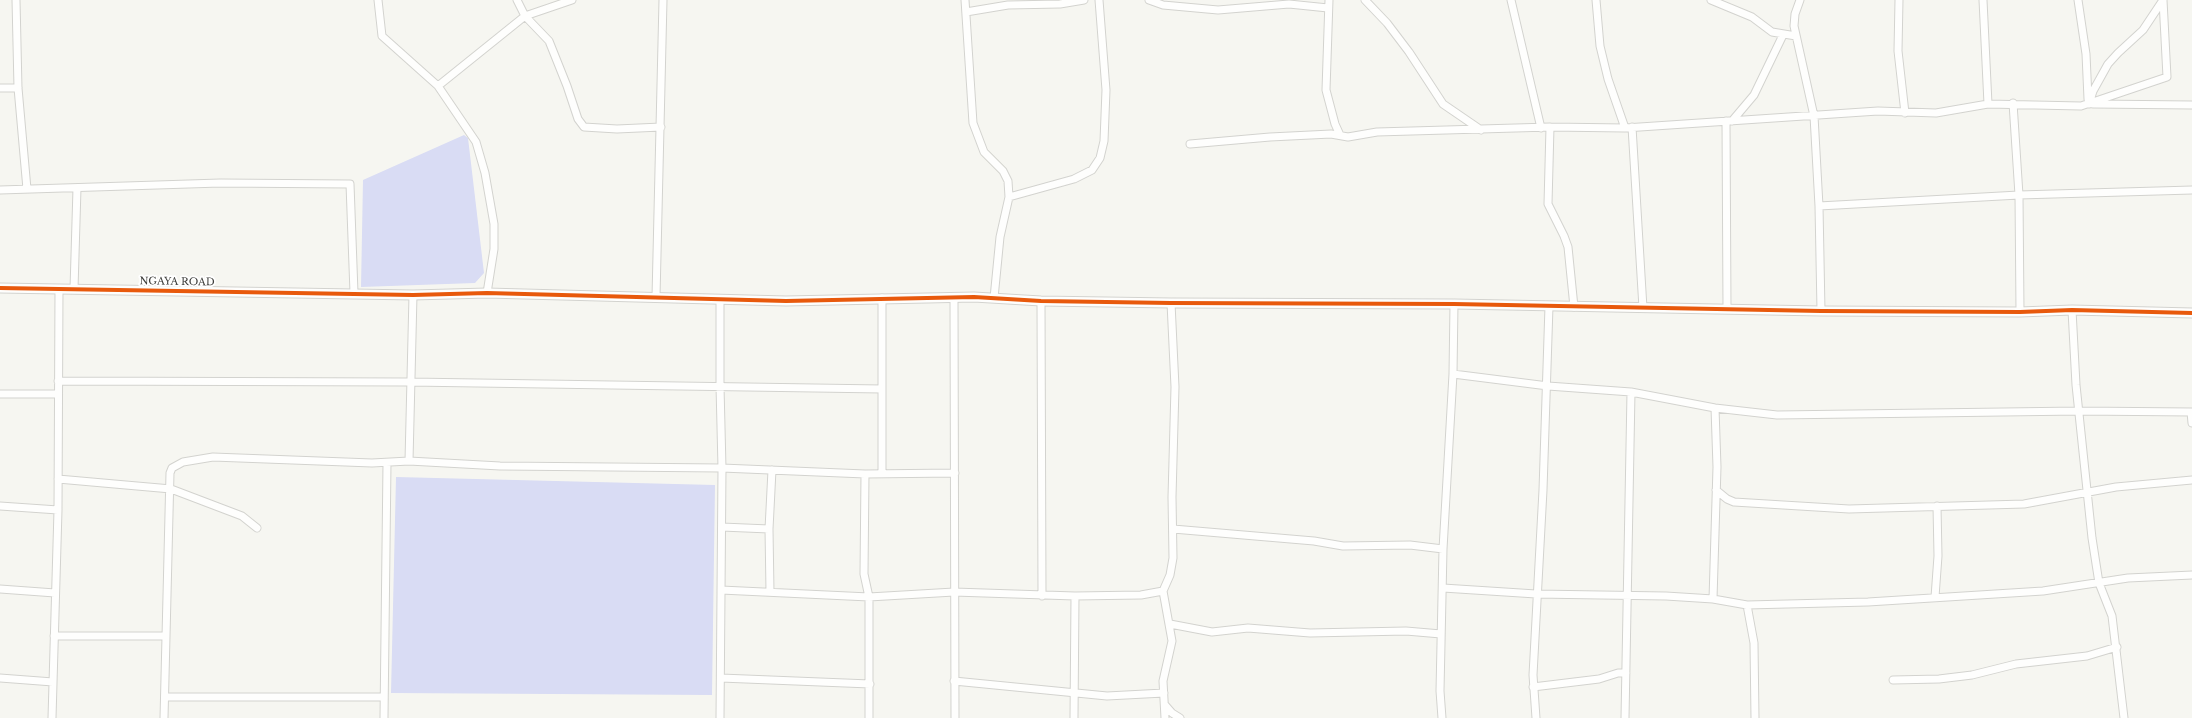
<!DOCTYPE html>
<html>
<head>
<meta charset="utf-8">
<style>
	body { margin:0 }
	canvas { display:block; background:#f6f6f1 }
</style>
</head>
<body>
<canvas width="2192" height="718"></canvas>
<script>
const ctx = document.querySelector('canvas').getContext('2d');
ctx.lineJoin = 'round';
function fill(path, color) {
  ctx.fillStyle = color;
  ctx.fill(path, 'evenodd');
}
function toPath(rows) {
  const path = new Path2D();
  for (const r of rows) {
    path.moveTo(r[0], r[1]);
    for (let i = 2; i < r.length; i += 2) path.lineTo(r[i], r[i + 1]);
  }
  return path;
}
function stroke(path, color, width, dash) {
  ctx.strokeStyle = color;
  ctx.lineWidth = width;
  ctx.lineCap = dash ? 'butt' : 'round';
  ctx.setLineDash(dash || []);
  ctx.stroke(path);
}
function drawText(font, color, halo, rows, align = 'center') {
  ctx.font = font + ' "Libre Baskerville",serif';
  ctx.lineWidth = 3.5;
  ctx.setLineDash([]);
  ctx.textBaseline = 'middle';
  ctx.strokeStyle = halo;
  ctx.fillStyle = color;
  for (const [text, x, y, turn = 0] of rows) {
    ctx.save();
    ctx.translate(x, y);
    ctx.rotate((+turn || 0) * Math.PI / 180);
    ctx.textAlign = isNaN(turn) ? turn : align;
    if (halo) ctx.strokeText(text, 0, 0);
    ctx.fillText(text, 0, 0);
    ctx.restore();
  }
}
fill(toPath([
	[464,135,468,138,484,273,475,283,361,287,363,180],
	[396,477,715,485,712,695,391,693]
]), '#d9dcf4');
const minor = toPath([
	[16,0,18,88,27,189],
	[378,0,382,36,438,86,476,142,485,173,494,224,494,249,487,293],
	[517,0,525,16,549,41,567,86,578,119,584,127,617,129,661,127],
	[965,0,973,123,984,152,1003,171,1008,181,1009,197,1000,237,994,298],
	[1149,0,1163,5,1218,10,1289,4,1328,8],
	[1329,0,1326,90,1335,124,1340,135],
	[1365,0,1387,23,1409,52,1443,104,1481,130],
	[1511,0,1541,128],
	[1596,0,1600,46,1608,79,1625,128],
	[1711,0,1752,17,1772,32,1796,36],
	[1800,0,1795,14,1794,26,1814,116,1819,206,1821,311],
	[1899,0,1898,51,1905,113],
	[1983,0,1988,104],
	[2078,0,2086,54,2088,99],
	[966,12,1008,5,1060,4,1084,0],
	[438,86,525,16,572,0],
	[0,88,18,88],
	[2013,103,2019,195,2020,312],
	[2089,104,2093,91,2108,64,2118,53,2143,30,2163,0],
	[2093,104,2192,105],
	[1726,121,1727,309],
	[1732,121,1754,95,1783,35],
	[1550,127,1548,204,1564,236,1568,247,1574,307],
	[1632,127,1643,308],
	[1190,144,1270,137,1331,134,1348,137,1377,132,1550,127,1625,128,1878,111,1936,113,1988,104,2081,106,2167,77,2163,0],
	[0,190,220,183,350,184,354,293],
	[1009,197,1074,179,1092,170,1100,158,1104,141,1106,90,1099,0],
	[1819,206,2019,195,2192,190],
	[74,289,77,188],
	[656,297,663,0],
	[954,297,955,718],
	[882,298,882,474],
	[1041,301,1042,596],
	[2072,310,2076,385,2092,538,2099,583,2112,616,2124,718],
	[1453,374,1548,386,1631,392,1715,408,1777,415,2079,411,2192,412],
	[58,381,410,382,882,389],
	[0,394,58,394],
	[2191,412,2192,423],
	[409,461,413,295],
	[865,474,864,574,869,597,869,718],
	[58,479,171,489,242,516,257,528],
	[1716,490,1727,499,1734,502,1849,509,2024,504,2116,487,2192,480],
	[0,506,58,510],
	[722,527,769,529],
	[1173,529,1314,541,1343,546,1410,545,1443,549],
	[1443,588,1536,594,1666,596,1713,599,1747,605,1868,602,2043,591,2128,578,2192,575],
	[0,589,55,593],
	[721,590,869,597,954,592,1075,596,1141,595,1163,591,1170,575,1173,558,1172,497,1175,387,1171,303],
	[1163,591,1172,641,1163,681,1165,718],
	[770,592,769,529,772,470],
	[1935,597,1938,556,1937,506],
	[1713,599,1717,467,1715,408],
	[1747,605,1754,643,1755,718],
	[1170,624,1212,632,1248,628,1310,633,1406,631,1441,634],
	[54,636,165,636],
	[0,678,53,682],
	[721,678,870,684],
	[1893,680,1939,679,1972,675,2016,664,2087,656,2117,647],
	[954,681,1107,696,1164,693],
	[1533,687,1599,679,1618,673,1626,673],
	[165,697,383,697],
	[1165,705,1172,713,1180,718],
	[52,718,58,510,59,289],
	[164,718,170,473,172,468,183,462,213,457,372,463,409,461,500,466,722,468,865,474,955,473],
	[384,718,387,463],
	[720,718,722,468,720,386,720,300],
	[1074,718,1075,596],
	[1442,718,1440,691,1443,549,1453,374,1454,304],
	[1536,718,1533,675,1543,490,1549,306],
	[1625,718,1631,392]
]);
const tertiary = toPath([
	[0,288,413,295,487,293,786,301,974,297,1041,301,1171,303,1454,304,1821,311,2020,312,2072,310,2192,313]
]);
stroke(minor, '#d3d3cf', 9);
stroke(tertiary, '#d3d3cf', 11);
stroke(minor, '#fefefd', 7);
stroke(tertiary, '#fefefd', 9);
stroke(toPath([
	[0,288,413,295,487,293,786,301,974,297,1041,301,1171,303,1454,304,1821,311,2020,312,2072,310,2192,313]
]), '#e8590c', 4);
drawText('10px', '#3d3d3a', '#fff', [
	["NGAYA ROAD",177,282,1]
]);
</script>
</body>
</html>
